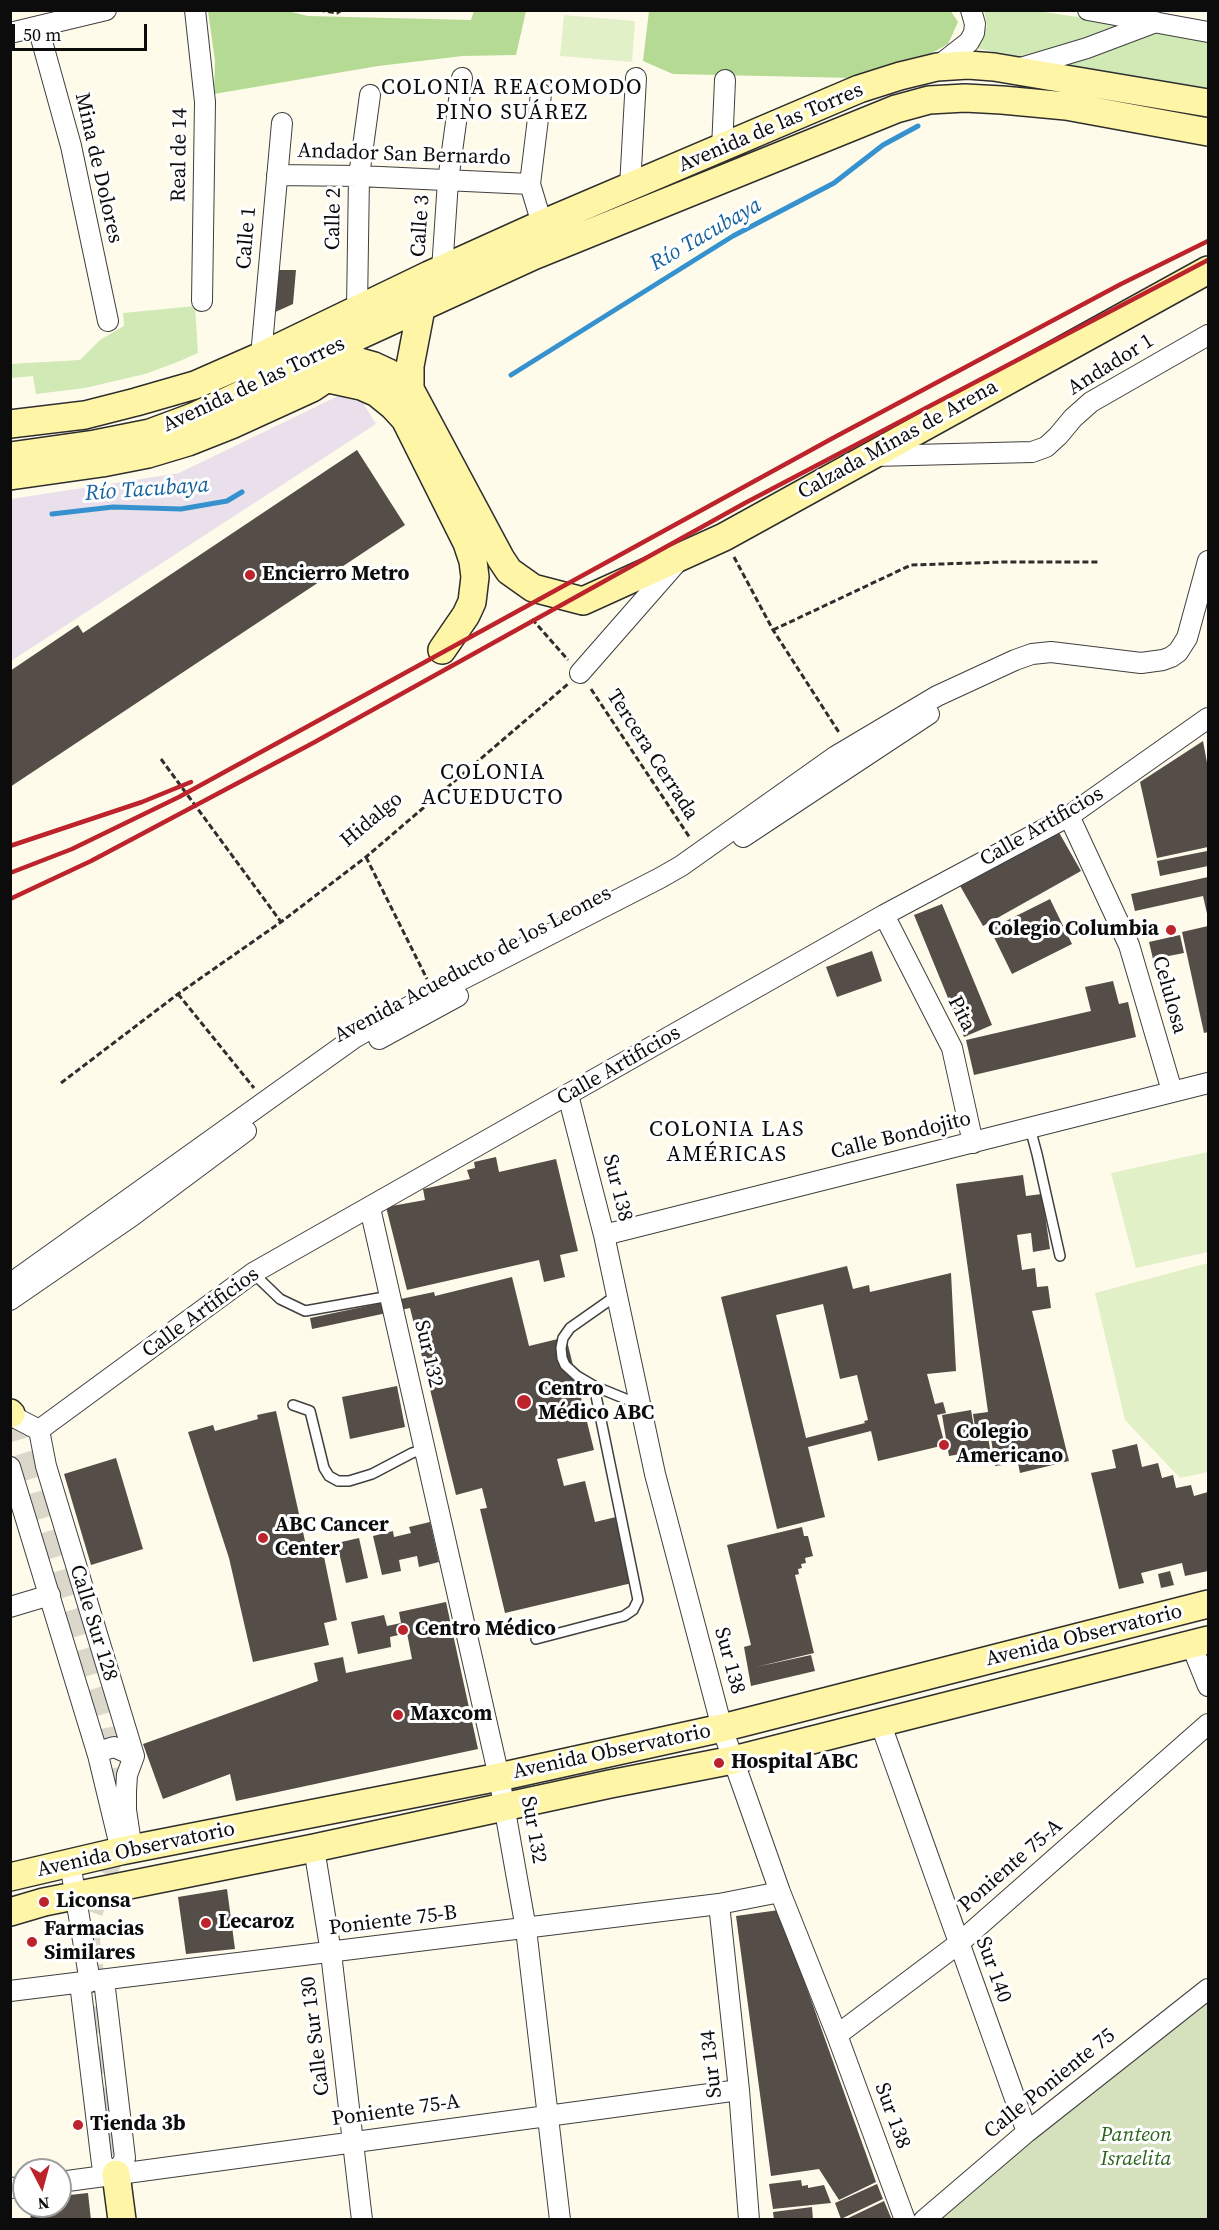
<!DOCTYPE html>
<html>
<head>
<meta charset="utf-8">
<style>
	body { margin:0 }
	#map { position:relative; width:1219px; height:2230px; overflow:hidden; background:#fffbeb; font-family:"Source Serif 4",serif }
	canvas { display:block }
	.frame { position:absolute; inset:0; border:12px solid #0c0c0c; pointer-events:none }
	.north { position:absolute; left:12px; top:2158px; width:60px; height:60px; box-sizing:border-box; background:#fff; border:2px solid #9e9e9e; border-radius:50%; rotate:174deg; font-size:16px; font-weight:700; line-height:24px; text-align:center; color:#0c0c0c }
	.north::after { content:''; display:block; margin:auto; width:21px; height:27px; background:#bd232a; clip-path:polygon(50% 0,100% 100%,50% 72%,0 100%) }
	.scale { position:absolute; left:12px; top:24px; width:135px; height:27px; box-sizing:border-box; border:3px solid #0c0c0c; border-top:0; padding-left:8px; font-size:18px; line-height:21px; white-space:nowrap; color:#0c0c0c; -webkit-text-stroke:4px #fff; paint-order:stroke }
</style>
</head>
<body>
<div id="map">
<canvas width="1219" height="2230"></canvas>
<div class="frame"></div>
<div class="north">N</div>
<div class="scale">50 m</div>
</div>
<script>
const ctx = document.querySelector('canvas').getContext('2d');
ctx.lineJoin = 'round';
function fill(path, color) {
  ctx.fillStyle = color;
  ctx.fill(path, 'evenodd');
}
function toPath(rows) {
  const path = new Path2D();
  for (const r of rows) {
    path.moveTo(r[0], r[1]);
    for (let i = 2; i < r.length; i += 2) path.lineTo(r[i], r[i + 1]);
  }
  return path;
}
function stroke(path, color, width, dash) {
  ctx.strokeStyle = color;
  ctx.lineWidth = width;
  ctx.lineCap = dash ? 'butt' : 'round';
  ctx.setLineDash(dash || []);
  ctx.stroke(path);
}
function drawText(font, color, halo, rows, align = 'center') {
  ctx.font = font + ' "Source Serif 4",serif';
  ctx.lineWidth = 6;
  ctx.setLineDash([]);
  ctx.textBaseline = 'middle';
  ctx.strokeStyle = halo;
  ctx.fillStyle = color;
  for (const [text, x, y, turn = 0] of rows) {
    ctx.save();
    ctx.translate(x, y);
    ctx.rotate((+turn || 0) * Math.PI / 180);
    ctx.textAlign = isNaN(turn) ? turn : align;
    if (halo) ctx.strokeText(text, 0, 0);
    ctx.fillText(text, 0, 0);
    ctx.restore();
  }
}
fill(toPath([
	[338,396,363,403,376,424,11,661,11,499,179,473]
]), '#eae0eb');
fill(toPath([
	[984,10,1038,11,1208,37,1208,89,979,49,975,46,983,37,987,26],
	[195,306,198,353,175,363,145,374,85,388,36,394,33,376,11,378,10,364,80,360,100,340,124,326,123,313]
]), '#d0e9b5');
fill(toPath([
	[283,10,308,16,471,20,474,11,526,11,516,55,463,56,378,66,214,94,215,61,208,11],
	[950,10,958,22,948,44,899,71,854,78,673,74,643,61,649,11]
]), '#b4da94');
fill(toPath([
	[1208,2002,1208,2219,934,2220,1032,2139]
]), '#d5e0bd');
fill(toPath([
	[564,15,635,21,632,62,560,56],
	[1208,1152,1208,1252,1136,1268,1111,1173],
	[1208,1263,1208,1472,1180,1478,1125,1420,1095,1293]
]), '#e2f0c7');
stroke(toPath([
	[511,375,733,236,834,183,883,145,918,126],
	[52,514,113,507,181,509,227,501,242,492]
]), '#3692ce', 5);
fill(toPath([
	[273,270,296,270,293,304,271,314],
	[357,450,405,525,10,787,10,671,78,625,83,633],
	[1203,741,1208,768,1208,847,1157,858,1140,782],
	[1057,829,1081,871,983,926,959,884],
	[1207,851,1208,866,1160,876,1157,861],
	[1208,877,1208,918,1203,896,1135,911,1131,894],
	[1050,899,1072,944,1012,974,990,929],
	[942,904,992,1025,964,1037,914,915],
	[1208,926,1208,1032,1204,1033,1182,932],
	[1180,935,1184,953,1153,959,1149,942],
	[872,951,882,981,837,997,826,967],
	[1113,981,1119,1004,1128,1002,1136,1037,974,1075,966,1040,1091,1011,1085,987],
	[496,1157,499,1172,556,1159,578,1251,560,1255,565,1277,544,1282,539,1260,407,1290,386,1207,425,1200,423,1189,470,1179,467,1170,475,1168,474,1162],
	[1023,1175,1026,1196,1042,1194,1050,1249,1033,1252,1031,1233,1017,1235,1022,1270,1035,1268,1037,1287,1048,1286,1051,1308,1032,1311,1069,1461,1020,1473,1018,1463,995,1466,990,1431,976,1433,973,1414,988,1412,956,1184],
	[847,1266,853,1289,869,1285,870,1292,951,1273,956,1371,927,1374,935,1404,943,1402,946,1413,937,1415,945,1445,878,1461,871,1431,808,1447,825,1517,777,1529,721,1297],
	[823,1304,840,1379,857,1375,868,1420,864,1421,865,1423,806,1438,776,1315],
	[512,1277,529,1346,566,1337,594,1450,557,1459,564,1486,585,1481,595,1522,616,1517,632,1583,505,1613,480,1509,487,1508,482,1488,456,1495,410,1308,312,1329,310,1318,434,1292,435,1296],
	[397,1386,405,1427,350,1439,342,1397],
	[971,1410,976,1439,988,1437,990,1449,949,1456,942,1415],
	[276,1411,307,1550,322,1547,337,1620,324,1623,329,1645,253,1662,229,1558,188,1432,213,1425,215,1431,258,1419,257,1415],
	[1137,1444,1142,1467,1158,1463,1162,1478,1173,1475,1176,1488,1191,1485,1194,1496,1208,1492,1208,1571,1185,1576,1182,1563,1141,1573,1144,1583,1119,1589,1091,1473,1116,1468,1112,1450],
	[116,1458,143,1549,91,1565,64,1474],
	[430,1522,439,1562,419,1567,417,1556,399,1560,401,1571,382,1575,373,1536,393,1531,394,1537,411,1533,409,1527],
	[802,1527,804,1536,808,1536,813,1556,805,1558,806,1563,801,1564,802,1568,798,1569,799,1574,795,1575,814,1653,756,1667,811,1655,815,1671,751,1686,744,1647,751,1645,727,1545],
	[359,1538,368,1578,346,1583,337,1543],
	[1170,1571,1174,1585,1161,1588,1158,1574],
	[446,1602,478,1749,236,1801,230,1774,163,1799,143,1744,318,1681,314,1663,343,1657,346,1673,412,1659,407,1633,390,1637,391,1647,358,1654,351,1622,384,1615,387,1626,401,1623,399,1612],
	[227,1889,235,1949,186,1954,178,1897],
	[779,1910,876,2182,839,2200,819,2169,771,2176,736,1916],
	[801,2180,802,2186,808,2185,808,2188,824,2185,831,2203,773,2209,769,2184],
	[877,2184,883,2199,841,2219,835,2203],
	[88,2193,91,2220,31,2220,29,2206,60,2206,60,2196],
	[884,2201,892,2220,844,2220],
	[812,2207,813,2220,774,2220,773,2212]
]), '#554d48');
stroke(toPath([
	[11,1414,106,1726,121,1800,122,1821,119,1838,102,1875,86,1921,87,1947,116,2174]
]), '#dbd7ca', 27, [27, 14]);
const lane = toPath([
	[1030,1128,1037,1154,1060,1256],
	[253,1273,280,1299,305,1311,390,1296],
	[617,1295,570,1328,563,1338,561,1348,562,1358,565,1365,577,1376,594,1386,638,1404],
	[293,1405,310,1411,324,1468,329,1476,338,1481,349,1481,372,1474,412,1453,425,1449],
	[536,1639,624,1616,633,1610,638,1600,594,1386]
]);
const street = toPath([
	[195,10,205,102,202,301],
	[1088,10,1208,32],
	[38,27,71,146,108,321],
	[10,33,106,10],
	[937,67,969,42,974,33,975,24,971,10],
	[1017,69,1087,48,1156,22],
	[541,94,530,184,542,224],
	[722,149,725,80],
	[277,175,359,176,530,184],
	[630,187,636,78],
	[442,270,448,181,462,78],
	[357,308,359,176,370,95],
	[261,356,282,123],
	[874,456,1032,452,1046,447,1058,436,1073,418,1091,402,1208,335],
	[580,673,679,560],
	[1069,816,1129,945,1172,1091],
	[743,837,929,714],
	[884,915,952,1048,973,1143],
	[379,1039,458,996],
	[568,1095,604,1235,655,1474,722,1728,780,1892,837,2035,905,2220],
	[370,1208,499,1777,526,1929,560,2220],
	[604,1235,1208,1083],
	[10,1284,354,1038,412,1005,660,878,681,866,836,756,937,696,1015,660,1032,654,1051,652,1141,663,1163,660,1171,657,1178,652,1187,638,1208,561],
	[10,1300,132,1216,246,1131],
	[10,1415,39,1430,46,1466,134,1756,127,1775,126,1791,126,1810,132,1850],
	[39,1430,253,1273,884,915,1069,816,1208,718],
	[10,1467,98,1755,119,1842],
	[10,1607,50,1595],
	[1191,1644,1208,1686],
	[880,1722,1027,2132],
	[98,1755,104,1750,114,1747,134,1756],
	[314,1848,331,1953,362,2220],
	[70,1863,90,1982],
	[719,1904,739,2090,749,2220],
	[75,1983,80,1983,102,2164,116,2174,125,2158,104,1980],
	[10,1991,719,1904,780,1892],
	[837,2035,958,1944,1208,1724],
	[60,2182,739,2090],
	[10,2188,24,2187],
	[924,2220,1027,2132,1208,1989]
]);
const secondary = toPath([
	[317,360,349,359,374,366,389,373,410,389,501,559,509,571,533,588,583,601,724,537,1208,270],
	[329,379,361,386,377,393,393,406,405,419,467,543,473,561,475,577,472,602,466,615,442,650],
	[410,389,410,366,424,293],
	[10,424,85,415,136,402,195,385,261,356,429,275,542,224,859,89,900,76,937,67,968,65,994,67,1208,103],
	[10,456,95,444,150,433,193,417,315,360,356,337,533,256,896,109,929,100,965,98,1002,100,1066,106,1208,132],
	[10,476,102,463,148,454,188,442,231,425,312,388,342,368,351,353],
	[10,1413,11,1414],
	[10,1877,121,1851,499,1777,722,1728,1208,1604],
	[10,1912,44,1902,314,1848,610,1784,733,1760,1208,1640],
	[116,2174,122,2220]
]);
stroke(lane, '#3f3f3f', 12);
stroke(street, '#3f3f3f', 22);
stroke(secondary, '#2e2e2e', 30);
stroke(toPath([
	[319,10,337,13,342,10],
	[734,557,773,630,840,734],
	[532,619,568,660],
	[773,630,911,565,1003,562,1098,562],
	[591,689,690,838],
	[161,759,281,922],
	[366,857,427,979],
	[178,994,254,1088],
	[61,1083,178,994,281,922,366,857,568,684]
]), '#2e2e2e', 3, [6, 3]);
stroke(lane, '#fff', 9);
stroke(street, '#fff', 20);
stroke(secondary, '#fff5a6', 27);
stroke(toPath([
	[10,846,142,802,191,782],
	[10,873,72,849,179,797,833,438,1121,284,1208,241],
	[10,899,91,861,313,743,745,503,1208,260]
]), '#bd232a', 4.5);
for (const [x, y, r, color] of [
	[250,575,6,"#bd232a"],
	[1171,930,6,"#bd232a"],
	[524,1402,8,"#bd232a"],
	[944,1445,6,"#bd232a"],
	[263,1538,6,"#bd232a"],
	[403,1630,6,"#bd232a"],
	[398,1715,6,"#bd232a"],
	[719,1763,6,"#bd232a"],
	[44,1902,6,"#bd232a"],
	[206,1923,6,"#bd232a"],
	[32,1942,6,"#bd232a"],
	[78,2125,6,"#bd232a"]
]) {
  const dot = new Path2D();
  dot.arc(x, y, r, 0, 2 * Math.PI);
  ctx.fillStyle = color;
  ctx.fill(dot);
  stroke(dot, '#fff', 2);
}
drawText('21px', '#0c0c0c', '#fff', [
	["Avenida de las Torres",771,128,-23],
	["Real de 14",180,155,-89],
	["Andador San Bernardo",404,155,2],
	["Mina de Dolores",98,168,77],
	["Calle 2",334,219,-89],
	["Calle 3",421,226,-86],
	["Calle 1",247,238,-85],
	["Andador 1",1111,365,-32],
	["Avenida de las Torres",254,385,-25],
	["Calzada Minas de Arena",898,440,-29],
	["Tercera Cerrada",652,755,57],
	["Hidalgo",372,820,-40],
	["Calle Artificios",1042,827,-30],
	["Avenida Acueducto de los Leones",473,965,-28],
	["Celulosa",1169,995,74],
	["Pita",961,1014,63],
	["Calle Artificios",619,1066,-30],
	["Calle Bondojito",901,1136,-14],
	["Sur 138",617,1188,76],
	["Calle Artificios",201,1313,-36],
	["Sur 132",428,1354,77],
	["Calle Sur 128",93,1623,73],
	["Avenida Observatorio",1084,1636,-14],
	["Sur 138",729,1661,75],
	["Avenida Observatorio",612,1752,-12],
	["Sur 132",533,1830,80],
	["Avenida Observatorio",136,1850,-12],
	["Poniente 75-A",1011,1866,-41],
	["Poniente 75-B",393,1921,-7],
	["Sur 140",993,1970,70],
	["Calle Sur 130",316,2036,-97],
	["Sur 134",712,2064,-96],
	["Calle Poniente 75",1050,2084,-39],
	["Poniente 75-A",396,2111,-8],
	["Sur 138",892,2116,70]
]);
drawText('bold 21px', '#0c0c0c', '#fff', [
	["Encierro Metro",262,575],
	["Colegio Columbia",1159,930,"right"],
	["Centro",538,1390],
	["Médico ABC",538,1414],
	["Colegio",956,1433],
	["Americano",956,1457],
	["ABC Cancer",275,1526],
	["Center",275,1550],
	["Centro Médico",415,1630],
	["Maxcom",410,1715],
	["Hospital ABC",731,1763],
	["Liconsa",56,1902],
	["Lecaroz",218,1923],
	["Farmacias",44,1930],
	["Similares",44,1954],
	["Tienda 3b",90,2125]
], 'left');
drawText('italic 21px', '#2b641c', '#fff', [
	["Panteon",1136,2136],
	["Israelita",1136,2160]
]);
ctx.letterSpacing = '1.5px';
drawText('22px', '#0c0c0c', '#fff', [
	["COLONIA REACOMODO",512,88],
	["PINO SUÁREZ",512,113],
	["COLONIA",493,773],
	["ACUEDUCTO",493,798],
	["COLONIA LAS",727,1130],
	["AMÉRICAS",727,1155]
]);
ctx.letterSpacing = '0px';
drawText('italic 22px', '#15629e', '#fff', [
	["Río Tacubaya",706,235,-30],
	["Río Tacubaya",147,490,-4]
]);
</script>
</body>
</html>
